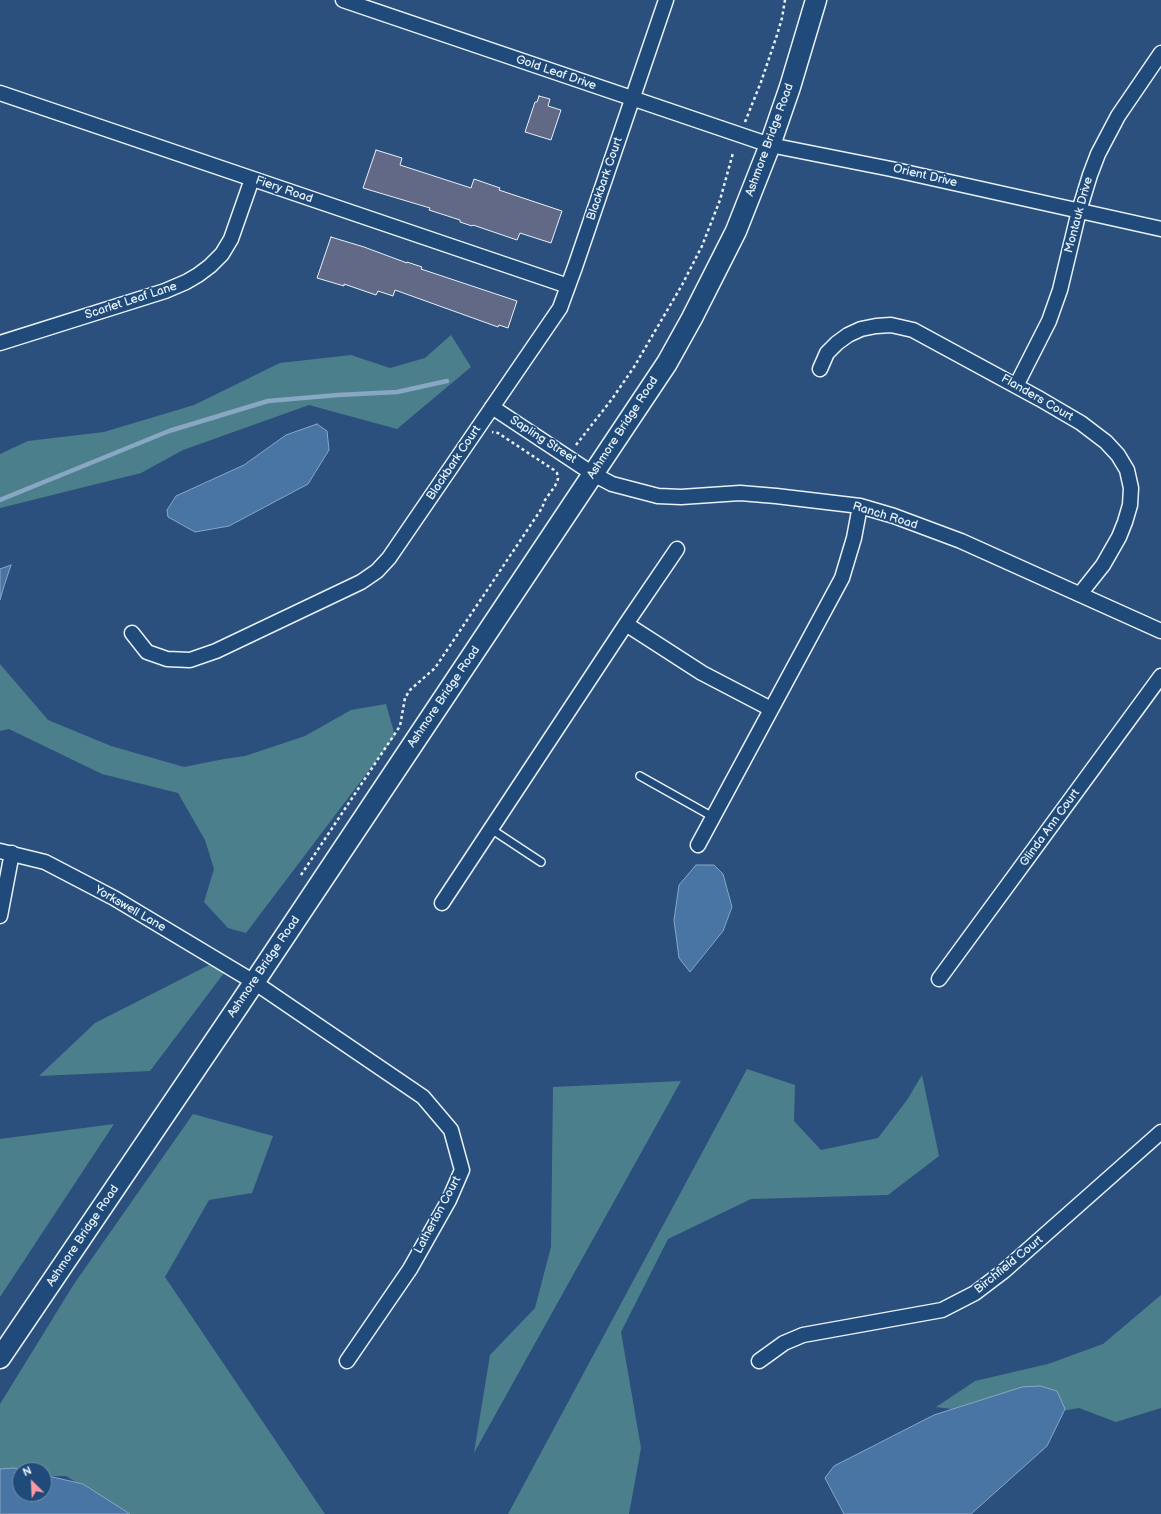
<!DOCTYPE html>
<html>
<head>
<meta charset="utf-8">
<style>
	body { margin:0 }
	#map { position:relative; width:1161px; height:1514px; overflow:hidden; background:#2c507d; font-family:"Balsamiq Sans",sans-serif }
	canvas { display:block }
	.north { position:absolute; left:12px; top:1462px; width:40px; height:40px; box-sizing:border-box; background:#1f4a7a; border:1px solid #6f8dac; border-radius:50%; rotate:336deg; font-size:11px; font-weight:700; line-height:16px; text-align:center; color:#e8f1f8 }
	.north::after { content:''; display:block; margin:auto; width:14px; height:18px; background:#ff9aa2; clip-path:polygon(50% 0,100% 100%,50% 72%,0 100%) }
</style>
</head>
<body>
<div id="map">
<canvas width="1161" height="1514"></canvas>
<div class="north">N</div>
</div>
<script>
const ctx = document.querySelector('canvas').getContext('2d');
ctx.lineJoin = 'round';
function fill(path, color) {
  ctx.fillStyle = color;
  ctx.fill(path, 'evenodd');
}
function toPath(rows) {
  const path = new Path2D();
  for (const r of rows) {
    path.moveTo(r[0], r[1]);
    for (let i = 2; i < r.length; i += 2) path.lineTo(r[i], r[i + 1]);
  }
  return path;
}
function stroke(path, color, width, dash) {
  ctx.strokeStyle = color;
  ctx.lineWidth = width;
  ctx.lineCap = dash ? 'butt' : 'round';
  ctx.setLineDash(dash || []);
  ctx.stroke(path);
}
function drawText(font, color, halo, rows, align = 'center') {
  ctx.font = font + ' "Balsamiq Sans",sans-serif';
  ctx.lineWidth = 3.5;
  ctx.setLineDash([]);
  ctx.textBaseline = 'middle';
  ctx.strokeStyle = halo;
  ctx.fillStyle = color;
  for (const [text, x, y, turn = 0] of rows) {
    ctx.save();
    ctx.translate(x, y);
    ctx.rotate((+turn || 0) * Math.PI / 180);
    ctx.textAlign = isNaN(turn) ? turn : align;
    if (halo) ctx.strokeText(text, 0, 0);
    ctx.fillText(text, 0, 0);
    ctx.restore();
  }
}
fill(toPath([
	[451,335,471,367,397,429,309,405,183,450,141,473,0,508,0,454,28,441,104,432,194,405,280,363,351,355,390,368,425,358],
	[0,664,48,720,111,746,184,767,224,759,245,756,305,736,351,710,386,704,395,736,246,933,228,928,204,902,214,869,205,840,178,793,102,774,9,729,0,731],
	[209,965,224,973,150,1071,39,1076,95,1023],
	[747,1069,795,1085,794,1121,821,1150,878,1138,907,1100,922,1075,939,1156,888,1195,751,1199,668,1239,621,1332,641,1448,629,1514,508,1514],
	[681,1081,474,1453,490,1355,535,1308,551,1247,553,1087],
	[193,1114,273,1136,252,1193,209,1200,165,1277,325,1514,128,1514,66,1476,44,1476,44,1470,20,1470,0,1480,0,1404,74,1284],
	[114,1124,0,1297,0,1139],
	[1161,1295,1161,1408,1116,1422,1079,1408,1021,1418,936,1407,975,1381,1048,1364,1103,1344]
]), '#4c7f8c');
const water = toPath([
	[317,424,327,431,329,450,308,484,229,526,195,532,168,517,167,510,176,496,244,465,286,435,317,424],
	[11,565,4,586,0,600,0,569,11,565],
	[696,865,714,865,723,874,732,907,723,931,690,972,679,958,674,920,679,885,696,865],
	[1040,1386,1057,1391,1065,1409,1047,1446,971,1514,844,1514,825,1478,834,1466,934,1415,1022,1387,1040,1386],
	[14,1468,21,1470,20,1494,44,1494,44,1475,83,1484,130,1514,0,1514,0,1469,14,1468]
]);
fill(water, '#4875a3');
stroke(water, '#88a7c5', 1);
stroke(toPath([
	[0,500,169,431,268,401,338,395,397,392,447,381]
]), '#88a7c5', 4.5);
const building = toPath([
	[539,96,550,99,548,106,561,110,551,140,525,132,535,102,537,102,539,96],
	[376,150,402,158,400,165,471,188,474,179,500,188,499,190,562,211,551,243,520,233,517,240,473,225,472,226,460,222,460,220,429,210,430,208,363,188,376,150],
	[331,237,364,247,407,263,407,262,422,267,421,269,517,301,508,328,499,325,498,327,395,290,393,296,378,291,376,295,344,284,344,286,317,278,331,237]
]);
fill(building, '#626987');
stroke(building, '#e8f1f8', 1);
const lane = toPath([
	[640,776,713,817],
	[491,829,541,862]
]);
const street = toPath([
	[343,0,770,145,891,169,1161,229],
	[0,93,568,286],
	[0,343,165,291,186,282,198,275,210,266,222,254,231,239,252,179],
	[820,369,827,353,837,343,848,335,861,329,876,326,891,325,913,330,1040,399,1081,423,1106,442,1118,455,1127,470,1131,488,1130,505,1125,522,1119,537,1103,565,1080,594],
	[1016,386,1049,321,1060,290,1079,211,1090,175,1098,154,1118,116,1161,53],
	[492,407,593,474,612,484,658,496,681,497,740,493,776,496,860,506,894,516,961,541,1161,631],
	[626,624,702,673,771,709],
	[132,633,147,652,167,659,190,660,216,651,361,582,377,571,389,558,560,308,575,267,666,0],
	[698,845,842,578,854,538,860,506],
	[0,851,45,862,114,898,254,982,423,1097,451,1130,462,1170,449,1200,410,1269,347,1361],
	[442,903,626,624,677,549],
	[0,916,12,853],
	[939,979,1161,676],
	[759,1361,784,1343,803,1335,942,1310,975,1293,1004,1271,1161,1132]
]);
const secondary = toPath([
	[0,1358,239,1005,667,363,692,318,736,231,770,145,790,87,816,0]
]);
stroke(lane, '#e8f1f8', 10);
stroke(street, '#e8f1f8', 17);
stroke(secondary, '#e8f1f8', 23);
stroke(toPath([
	[745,122,761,82,777,35,782,18,785,0],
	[576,445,612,399,634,367,682,285,702,246,720,200,733,153],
	[301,875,400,726,405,698,410,690,435,668,542,508,545,500,555,486,558,479,557,473,554,470,498,433,492,432]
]), '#e8f1f8', 2.5, [3, 3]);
stroke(lane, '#1f4a7a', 7);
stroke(street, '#1f4a7a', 14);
stroke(secondary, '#1f4a7a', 20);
drawText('12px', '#e8f1f8', '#1f4a7a', [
	["Gold Leaf Drive",556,73,19],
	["Ashmore Bridge Road",770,140,-70],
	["Orient Drive",925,176,13],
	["Blackbark Court",605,179,-71],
	["Fiery Road",284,190,19],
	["Montauk Drive",1079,215,-75],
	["Scarlet Leaf Lane",131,301,-18],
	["Flanders Court",1037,398,30],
	["Ashmore Bridge Road",623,428,-57],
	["Sapling Street",543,440,33],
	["Blackbark Court",454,463,-56],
	["Ranch Road",885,516,17],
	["Ashmore Bridge Road",444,697,-56],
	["Glinda Ann Court",1050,828,-54],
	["Yorkswell Lane",130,909,30],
	["Ashmore Bridge Road",264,967,-56],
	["Latherton Court",438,1215,-62],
	["Ashmore Bridge Road",83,1236,-56],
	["Birchfield Court",1009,1265,-39]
]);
</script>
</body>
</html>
